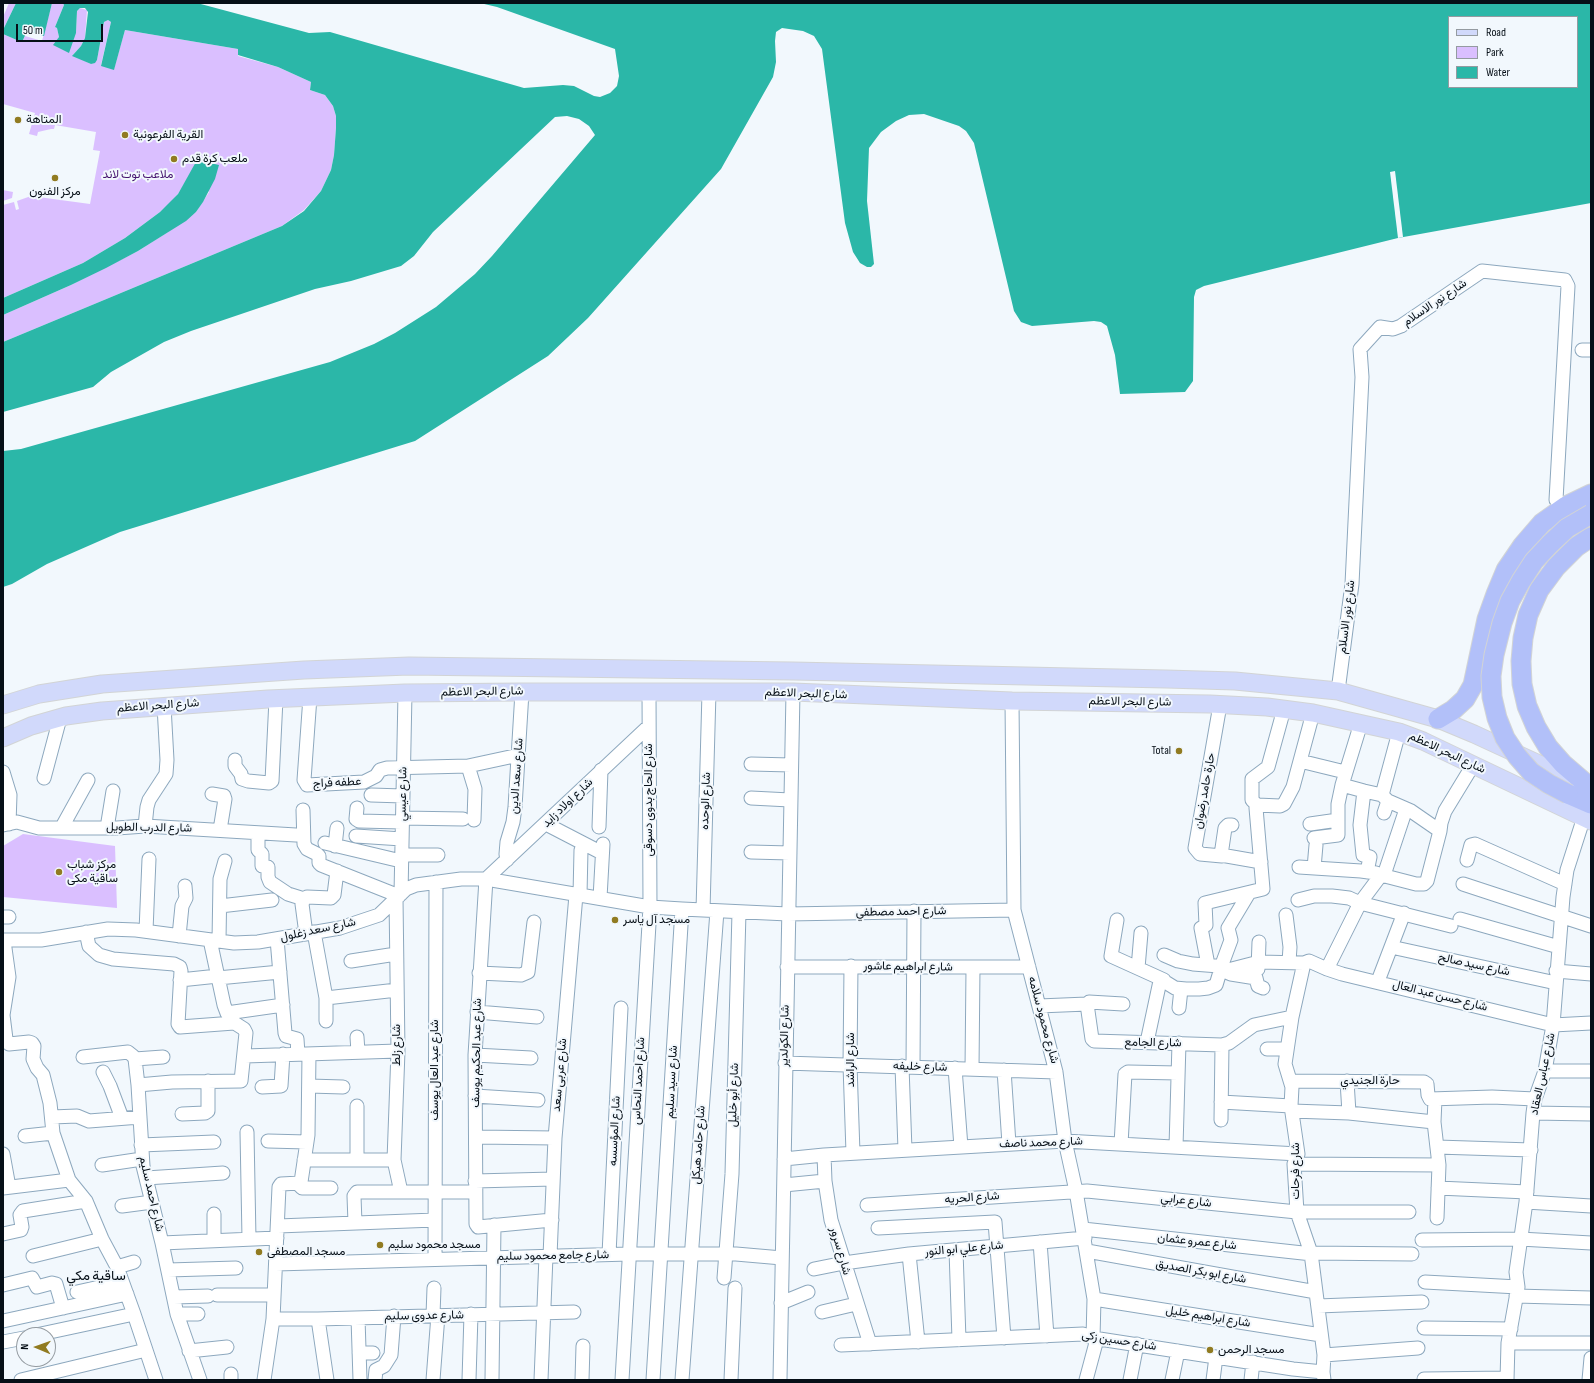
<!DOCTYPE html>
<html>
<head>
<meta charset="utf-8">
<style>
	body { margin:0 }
	#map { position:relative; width:1594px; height:1383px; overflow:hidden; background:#f2f8fd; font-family:"Sofia Sans Condensed",sans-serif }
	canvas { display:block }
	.frame { position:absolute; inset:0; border:4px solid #060f17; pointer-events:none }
	.legend { position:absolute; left:1448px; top:16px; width:130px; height:72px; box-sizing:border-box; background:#f2f8fd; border:1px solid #949ba1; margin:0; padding:5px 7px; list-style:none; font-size:12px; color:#060f17 }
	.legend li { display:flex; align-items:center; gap:8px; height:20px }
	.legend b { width:20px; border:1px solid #949ba1 }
	.north { position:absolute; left:16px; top:1327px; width:40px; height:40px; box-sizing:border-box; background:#f2f8fd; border:1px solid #949ba1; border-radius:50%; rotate:272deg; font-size:11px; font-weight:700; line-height:16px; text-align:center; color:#060f17 }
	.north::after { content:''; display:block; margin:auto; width:14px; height:18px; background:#917b21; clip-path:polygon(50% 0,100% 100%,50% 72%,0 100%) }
	.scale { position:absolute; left:16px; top:24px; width:87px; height:18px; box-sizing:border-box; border:2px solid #060f17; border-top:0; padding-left:5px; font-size:12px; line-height:14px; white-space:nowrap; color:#060f17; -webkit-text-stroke:3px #f2f8fd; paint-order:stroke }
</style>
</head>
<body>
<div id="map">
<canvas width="1594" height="1383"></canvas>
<div class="frame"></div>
<ul class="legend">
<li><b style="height:5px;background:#d1d9fb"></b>Road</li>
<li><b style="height:11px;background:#dabfff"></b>Park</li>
<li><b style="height:11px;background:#2bb7a8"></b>Water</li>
</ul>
<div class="north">N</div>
<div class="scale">50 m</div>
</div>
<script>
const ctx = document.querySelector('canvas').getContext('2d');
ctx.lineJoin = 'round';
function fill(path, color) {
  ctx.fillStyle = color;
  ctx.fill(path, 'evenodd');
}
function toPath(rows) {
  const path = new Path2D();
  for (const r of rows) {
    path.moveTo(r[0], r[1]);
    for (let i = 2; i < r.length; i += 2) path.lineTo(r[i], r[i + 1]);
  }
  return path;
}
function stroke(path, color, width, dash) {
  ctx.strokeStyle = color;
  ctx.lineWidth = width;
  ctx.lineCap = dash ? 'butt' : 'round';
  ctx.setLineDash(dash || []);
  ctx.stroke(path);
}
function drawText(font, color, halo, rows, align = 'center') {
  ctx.font = font + ' "Sofia Sans Condensed",Vazirmatn,sans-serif';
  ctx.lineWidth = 4;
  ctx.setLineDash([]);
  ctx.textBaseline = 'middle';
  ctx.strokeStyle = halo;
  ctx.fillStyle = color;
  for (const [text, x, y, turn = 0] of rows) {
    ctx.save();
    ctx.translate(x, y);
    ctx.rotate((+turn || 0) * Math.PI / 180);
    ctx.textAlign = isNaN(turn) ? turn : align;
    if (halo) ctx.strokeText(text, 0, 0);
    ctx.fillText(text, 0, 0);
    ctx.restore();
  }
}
fill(toPath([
	[9,3,16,3,3,30,3,17],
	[52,3,63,3,64,5,55,27,57,28,59,37,56,43,76,33,77,11,80,8,87,10,85,38,81,46,73,55,91,64,97,60,104,22,108,20,111,22,101,65,114,69,125,30,238,49,238,56,278,67,311,82,310,90,325,95,333,106,336,116,336,128,334,155,331,170,321,191,304,210,282,226,3,342,3,315,71,285,138,251,168,232,196,212,209,192,190,174,178,194,170,203,160,212,125,238,83,263,3,298,3,205,14,202,16,210,19,209,17,201,31,196,90,204,100,151,93,150,96,132,55,125,54,129,51,129,38,132,37,136,29,134,35,113,3,104,3,34,19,41,23,40,25,36,42,41],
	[3,190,13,192,12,198,3,201],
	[23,834,115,846,117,908,3,897,3,846]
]), '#dabfff');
fill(toPath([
	[16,3,52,3,44,36,27,31,23,40,19,41,3,34,3,30],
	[63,3,197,3,309,33,330,32,524,88,563,85,574,86,594,96,600,97,610,93,617,86,619,76,615,49,497,7,480,3,1591,3,1591,203,1398,238,1204,286,1196,290,1194,297,1193,381,1185,392,1120,394,1115,355,1107,326,1101,322,1094,321,1032,326,1021,322,1014,311,974,143,966,131,959,126,924,114,909,115,896,121,881,132,869,148,867,201,874,264,871,267,867,267,860,263,853,252,845,223,822,49,814,36,803,31,782,28,776,32,775,41,776,62,773,77,721,169,588,318,548,356,415,441,120,532,47,564,12,584,3,587,3,451,21,449,330,362,374,344,395,333,436,307,475,274,492,256,595,135,589,126,579,119,567,116,555,117,433,232,414,256,401,266,351,281,315,289,191,331,164,342,111,372,93,387,3,412,3,342,282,226,304,211,321,191,331,170,334,155,336,128,336,116,333,106,325,95,310,90,311,82,278,67,238,55,238,49,125,30,114,70,101,66,111,22,108,20,104,22,97,60,95,63,91,64,72,56,81,46,85,38,88,12,85,8,80,8,77,11,76,33,69,53,53,45,59,37,57,28,55,27,64,5],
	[1449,17,1577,17,1577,87,1449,87],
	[197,160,219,165,215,179,203,202,196,212,186,221,138,251,106,268,71,285,3,315,3,298,83,263,125,238,160,212,178,194]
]), '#2bb7a8');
fill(toPath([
	[1395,171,1403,237,1398,238,1390,172]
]), '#f2f8fd');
const minor = toPath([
	[1582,350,1591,350],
	[1338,691,1352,584,1362,377,1360,349,1380,327,1393,329,1401,326,1482,271,1565,280,1568,286,1556,500],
	[310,697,304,780,307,785,364,782,376,776,380,770,387,768,468,766,519,755],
	[1012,701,1014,910,1056,1072,1065,1141,1076,1191,1094,1299,1093,1338],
	[1220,705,1195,848,1200,854,1222,856],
	[235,760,235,766,241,774,242,779,248,781,269,783,272,781,276,699],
	[1300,761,1345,772],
	[751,764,791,765],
	[468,766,475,789,474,820],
	[3,772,10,795,9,824],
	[44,778,60,718],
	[1342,785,1364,791,1382,795,1388,801,1411,811,1440,831],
	[1364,791,1360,825,1363,855,1370,857,1367,872],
	[212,794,224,796,225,799,220,830],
	[371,795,403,796],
	[1382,795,1399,732],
	[751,798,790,800],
	[1257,805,1280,806,1284,804,1293,787,1313,713],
	[1257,805,1252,800,1252,779,1268,767,1284,709],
	[357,808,356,819,359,821,402,822],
	[303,810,304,844,307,849,317,854,319,856,319,863,321,865,399,896],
	[1384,813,1388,801],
	[402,818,463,819],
	[546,824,602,853],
	[1310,824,1338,820],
	[3,825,17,822,39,828,117,828,145,826,296,835],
	[1232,825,1228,825,1225,828,1221,855,1261,862],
	[145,826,147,807,149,800,166,774,167,760,164,706],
	[62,827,88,780],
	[599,827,601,770],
	[107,828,113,791],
	[258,833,258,850,262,854,262,866],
	[356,836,402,839],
	[1314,838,1338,835,1338,804,1342,785,1361,723],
	[325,843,401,861],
	[335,846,337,828],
	[751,852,790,853],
	[402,855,438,855],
	[507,860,506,854,507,842,513,822,515,807,522,692],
	[1467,860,1471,845,1475,844,1565,884],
	[268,867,268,877,270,882,288,894,304,899],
	[1299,867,1361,871,1376,873],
	[1314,868,1316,845],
	[1384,875,1406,809],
	[1463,884,1591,926],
	[401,894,405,693],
	[580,895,581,850],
	[396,898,398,1051,394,1160,401,1192],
	[600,898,603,844],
	[1298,900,1314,896,1332,896,1349,898,1360,903,1451,926],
	[220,906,272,900],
	[703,910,709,692],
	[1286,915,1290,947,1289,962],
	[3,917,9,917],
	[1460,919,1559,947],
	[1117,920,1111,956,1164,980],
	[146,931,149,859],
	[86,932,89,946,99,955,113,959,174,964,180,967,181,971,178,1024,180,1027,234,1023],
	[314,932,326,998,326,1021],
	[306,934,302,904,304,899,307,897,331,898,334,895,337,871],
	[179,936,182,906,186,898,185,886],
	[277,939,285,1033,286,1036,297,1039,298,1054],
	[3,940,41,940,108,929,136,930,234,943,258,942,340,928,379,915,406,889,416,885,461,879,486,879,650,907,682,909,788,914,1014,910],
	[4,941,9,977,3,1015,6,1039,9,1044,29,1042,32,1043,34,1046,33,1059,37,1068,43,1075,50,1103,53,1133,69,1180,86,1201,102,1239,117,1267,134,1314,156,1380],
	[219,941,220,879,225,861],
	[1391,947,1556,983],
	[1164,955,1178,961,1193,964,1219,966,1224,971,1231,974,1256,978,1258,986,1263,988],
	[351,961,396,954],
	[1208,965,1201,928,1206,925,1205,903,1263,889,1256,808,1257,805],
	[851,966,850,1065,853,1153],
	[787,967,1029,967],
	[1221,967,1231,940,1228,928,1249,893],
	[1138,968,1141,933],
	[1258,969,1259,942],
	[1327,969,1360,903,1381,875,1416,884,1424,884,1427,881,1440,831,1441,823,1445,811,1473,765],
	[1556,971,1591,974],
	[479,973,521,975,528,972,534,922],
	[218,978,280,972],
	[180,980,218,976],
	[1378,981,1404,913],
	[326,998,397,990],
	[1087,1004,1089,1002,1123,1004],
	[1039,1006,1087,1004,1092,1039,1094,1041,1222,1045,1229,1043,1254,1025,1292,1017],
	[1179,1008,1181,989],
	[477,1012,537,1017],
	[227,1013,283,1005],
	[357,1037,358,1052],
	[1147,1042,1160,981,1162,980,1175,988,1186,989,1199,989,1208,988,1216,985,1219,975,1224,971,1259,962,1304,963],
	[1267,1049,1287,1049],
	[475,1055,531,1058],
	[245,1056,398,1051],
	[83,1057,128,1052,133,1056,135,1059,138,1085,143,1166,162,1243,177,1314,200,1380],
	[135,1059,163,1057],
	[785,1063,1056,1072],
	[902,1066,905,1150],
	[913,1067,914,911],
	[955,1068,961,1147],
	[972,1069,973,968],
	[1004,1070,1009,1144],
	[1545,1071,1591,1071],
	[103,1072,110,1086,122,1118],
	[1291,1081,1424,1082,1427,1084,1428,1095,1430,1099,1492,1097,1535,1099],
	[1347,1081,1349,1113,1434,1122],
	[138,1085,172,1082,241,1081,246,1033,244,1029,233,1022,227,1013,224,1005,210,940],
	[309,1086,343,1087],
	[262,1087,281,1086,283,1054],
	[475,1096,538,1100],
	[1435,1099,1434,1122,1439,1165,1437,1218],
	[1221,1102,1291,1106],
	[1292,1111,1349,1113],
	[1533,1113,1591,1114],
	[182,1114,205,1113,208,1111,208,1081],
	[52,1117,77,1116,89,1121,140,1117],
	[1221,1120,1222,1045],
	[247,1132,249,1239],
	[25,1136,53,1133],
	[476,1137,555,1138],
	[268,1141,307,1142],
	[1121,1144,1125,1074,1128,1072,1178,1073],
	[141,1145,214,1142],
	[1176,1147,1179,1043],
	[1437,1147,1531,1150],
	[3,1154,9,1187],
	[824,1155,825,1181,831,1220,870,1344],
	[784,1159,824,1155,1065,1141,1298,1154],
	[304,1160,394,1160],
	[357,1160,357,1106],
	[1294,1164,1439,1165],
	[102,1165,142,1159],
	[146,1178,223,1173],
	[475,1181,553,1179],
	[297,1183,302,1188,331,1188],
	[784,1185,825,1181],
	[3,1188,69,1180],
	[1438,1188,1527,1192],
	[1526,1202,1591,1206],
	[867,1205,1087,1191,1297,1212,1409,1212],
	[122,1206,152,1202],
	[214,1214,214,1240],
	[552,1220,478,1227,476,1224,475,1055,486,879,649,726],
	[355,1223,354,1196,357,1192,475,1192],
	[278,1226,435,1220],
	[878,1228,995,1222,1004,1338],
	[1083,1229,1312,1254],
	[3,1234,21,1230,22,1227,20,1215,23,1211,86,1201],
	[1422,1240,1520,1239,1591,1243],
	[1040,1242,1047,1336],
	[162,1243,277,1238],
	[956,1250,959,1340],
	[1087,1251,1316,1292],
	[1311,1253,1412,1254],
	[609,1254,621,1008],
	[909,1254,918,1342],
	[33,1256,102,1239],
	[550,1256,555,1138,576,895],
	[435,1259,436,882],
	[276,1264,629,1254,736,1254,782,1258],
	[117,1267,134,1262],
	[814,1269,844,1263,909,1254,1085,1238],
	[168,1270,236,1268],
	[724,1278,732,1174,739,912],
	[1425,1282,1518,1287],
	[3,1285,32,1278,37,1287,52,1283,56,1284,63,1308],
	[77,1292,122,1282],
	[217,1295,274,1295],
	[1516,1296,1591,1298],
	[174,1297,208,1296],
	[1094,1299,1321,1335],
	[781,1303,808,1292],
	[1318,1306,1422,1302],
	[822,1312,856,1304],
	[177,1314,198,1314],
	[433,1315,434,1288],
	[358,1318,360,1380],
	[273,1319,318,1319,574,1312],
	[318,1319,327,1380],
	[3,1321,127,1294],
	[1424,1328,1511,1329],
	[36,1335,134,1314],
	[3,1342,24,1338],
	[1508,1343,1591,1343],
	[841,1345,1083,1334,1093,1338,1293,1369,1323,1372],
	[189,1351,227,1347],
	[359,1353,373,1353],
	[1324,1355,1418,1348],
	[1424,1379,1507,1378],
	[21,1380,146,1350],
	[231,1380,231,1374],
	[264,1380,273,1319,279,1187,281,1184,300,1183,301,1182,308,1135,309,1054],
	[375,1380,376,1370,384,1366,391,1355,394,1316],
	[433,1380,438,1315],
	[469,1380,471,1314],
	[492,1380,494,1225],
	[541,1380,546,1256],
	[582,1380,583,1346],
	[622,1380,650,907,649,692],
	[653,1380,682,909],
	[682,1380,717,911],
	[731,1380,735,1288],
	[780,1380,793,692],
	[1086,1380,1097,1339],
	[1130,1380,1137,1344],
	[1172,1380,1178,1351],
	[1213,1380,1216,1357],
	[1251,1380,1253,1362],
	[1324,1380,1323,1372,1324,1355,1311,1253,1297,1212,1294,1164,1298,1154,1291,1106,1292,1087,1285,1064,1292,1017,1304,963,1309,961,1327,969,1342,974,1553,1025,1591,1023],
	[1507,1380,1508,1343,1518,1287,1516,1272,1526,1202,1533,1113,1535,1099,1545,1071,1553,1025,1563,897,1567,870,1584,817],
	[1589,1380,1591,1358]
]);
const major = toPath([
	[3,705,39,694,102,684,304,670,409,666,793,671,1166,679,1235,681,1338,691,1438,719,1474,734,1580,783],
	[3,738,31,726,66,716,102,711,268,699,405,693,522,692,793,692,1012,701,1210,704,1267,707,1313,713,1399,732,1423,741,1591,821]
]);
const highway = toPath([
	[1591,537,1576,547,1556,567,1539,590,1528,615,1523,638,1521,661,1522,684,1527,706,1536,727,1548,747,1563,764,1591,788],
	[1438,719,1453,710,1465,699,1473,685,1487,619,1496,594,1506,570,1523,545,1542,523,1566,506,1591,494],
	[1568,794,1591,804]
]);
stroke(minor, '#8da8be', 15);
stroke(major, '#d2d4d5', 19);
stroke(highway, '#d2d4d5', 21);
stroke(minor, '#fff', 13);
stroke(major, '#d1d9fb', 17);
stroke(highway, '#b2c0f9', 19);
const highwayBridge = toPath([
	[1568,794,1549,784,1531,772,1517,756,1505,738,1497,718,1492,697,1491,676,1494,655,1502,623,1510,601,1521,581,1534,561,1550,544,1567,528,1591,514]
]);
stroke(highwayBridge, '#d2d4d5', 21, []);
stroke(highwayBridge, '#b2c0f9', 19);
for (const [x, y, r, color] of [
	[18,120,4,"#917b21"],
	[125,135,4,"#917b21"],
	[174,159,4,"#917b21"],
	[55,178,4,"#917b21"],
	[1179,751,4,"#917b21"],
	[59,872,4,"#917b21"],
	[615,920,4,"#917b21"],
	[380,1245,4,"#917b21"],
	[259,1252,4,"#917b21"],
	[1210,1350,4,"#917b21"]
]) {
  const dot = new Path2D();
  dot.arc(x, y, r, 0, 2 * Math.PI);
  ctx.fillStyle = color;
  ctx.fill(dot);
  stroke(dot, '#f2f8fd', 1.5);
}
drawText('12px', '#060f17', '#f2f8fd', [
	["المتاهة",26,120],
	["القرية الفرعونية",133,135],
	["ملعب كرة قدم",182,159],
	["مركز الفنون",55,192,"center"],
	["Total",1171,751,"right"],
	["مركز شباب",67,865],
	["ساقية مكى",67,879],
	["مسجد آل ياسر",623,920],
	["مسجد محمود سليم",388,1245],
	["مسجد المصطفى",267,1252],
	["مسجد الرحمن",1218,1350]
], 'left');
drawText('12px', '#44126e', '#f2f8fd', [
	["ملاعب توت لاند",138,175]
]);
drawText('12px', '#060f17', '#f2f8fd', [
	["شارع نور الاسلام",1435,303,-34],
	["شارع نور الاسلام",1347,617,-83],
	["شارع البحر الاعظم",482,692,-1],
	["شارع البحر الاعظم",806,694,2],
	["شارع البحر الاعظم",1130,702,1],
	["شارع البحر الاعظم",158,706,-4],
	["شارع البحر الاعظم",1447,753,25],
	["شارع سعد الدين",517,776,-86],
	["عطفه فراج",337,783,-3],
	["حارة حامد رضوان",1205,791,-80],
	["شارع عيسي",403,794,-89],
	["شارع الحاج بدوى دسوقى",649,800,-90],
	["شارع الوحده",706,801,-88],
	["شارع اولاد زايد",568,803,-44],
	["شارع الدرب الطويل",149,828,1],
	["شارع احمد مصطفي",901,912,-1],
	["شارع سعد زغلول",318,930,-12],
	["شارع سيد صالح",1474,965,12],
	["شارع ابراهيم عاشور",908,967,1],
	["شارع حسن عبد العال",1440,996,14],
	["شارع محمود سلامه",1043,1020,75],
	["شارع الكولدير",785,1036,-89],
	["شارع الجامع",1153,1043,1],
	["شارع زلط",397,1045,-90],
	["شارع عبد الحكيم يوسف",477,1053,-89],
	["شارع الراشد",851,1060,-90],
	["شارع خليفه",920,1067,2],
	["شارع عبد العال يوسف",435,1070,-90],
	["شارع عباس العقاد",1543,1074,-78],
	["شارع عربى سعد",560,1075,-85],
	["شارع احمد النحاس",639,1081,-87],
	["حارة الجنيدي",1370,1081],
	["شارع سيد سليم",672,1082,-87],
	["شارع أبو خليل",734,1095,-88],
	["شارع المؤسسه",615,1131,-87],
	["شارع محمد ناصف",1041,1143,-2],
	["شارع حامد هيكل",699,1145,-86],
	["شارع فرحات",1296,1171,-90],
	["شارع احمد سليم",151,1194,77],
	["شارع الحريه",972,1198,-4],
	["شارع عرابي",1186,1201,6],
	["شارع عمرو عثمان",1197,1242,6],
	["شارع علي ابو النور",964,1249,-5],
	["شارع سرور",840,1251,74],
	["شارع جامع محمود سليم",553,1256,-1],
	["شارع ابو بكر الصديق",1201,1272,10],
	["شارع عدوى سليم",424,1316,-1],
	["شارع ابراهيم خليل",1208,1317,9],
	["شارع حسين زكى",1119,1341,9]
]);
drawText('14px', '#060f17', '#f2f8fd', [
	["ساقية مكي",96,1276]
]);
</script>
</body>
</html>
